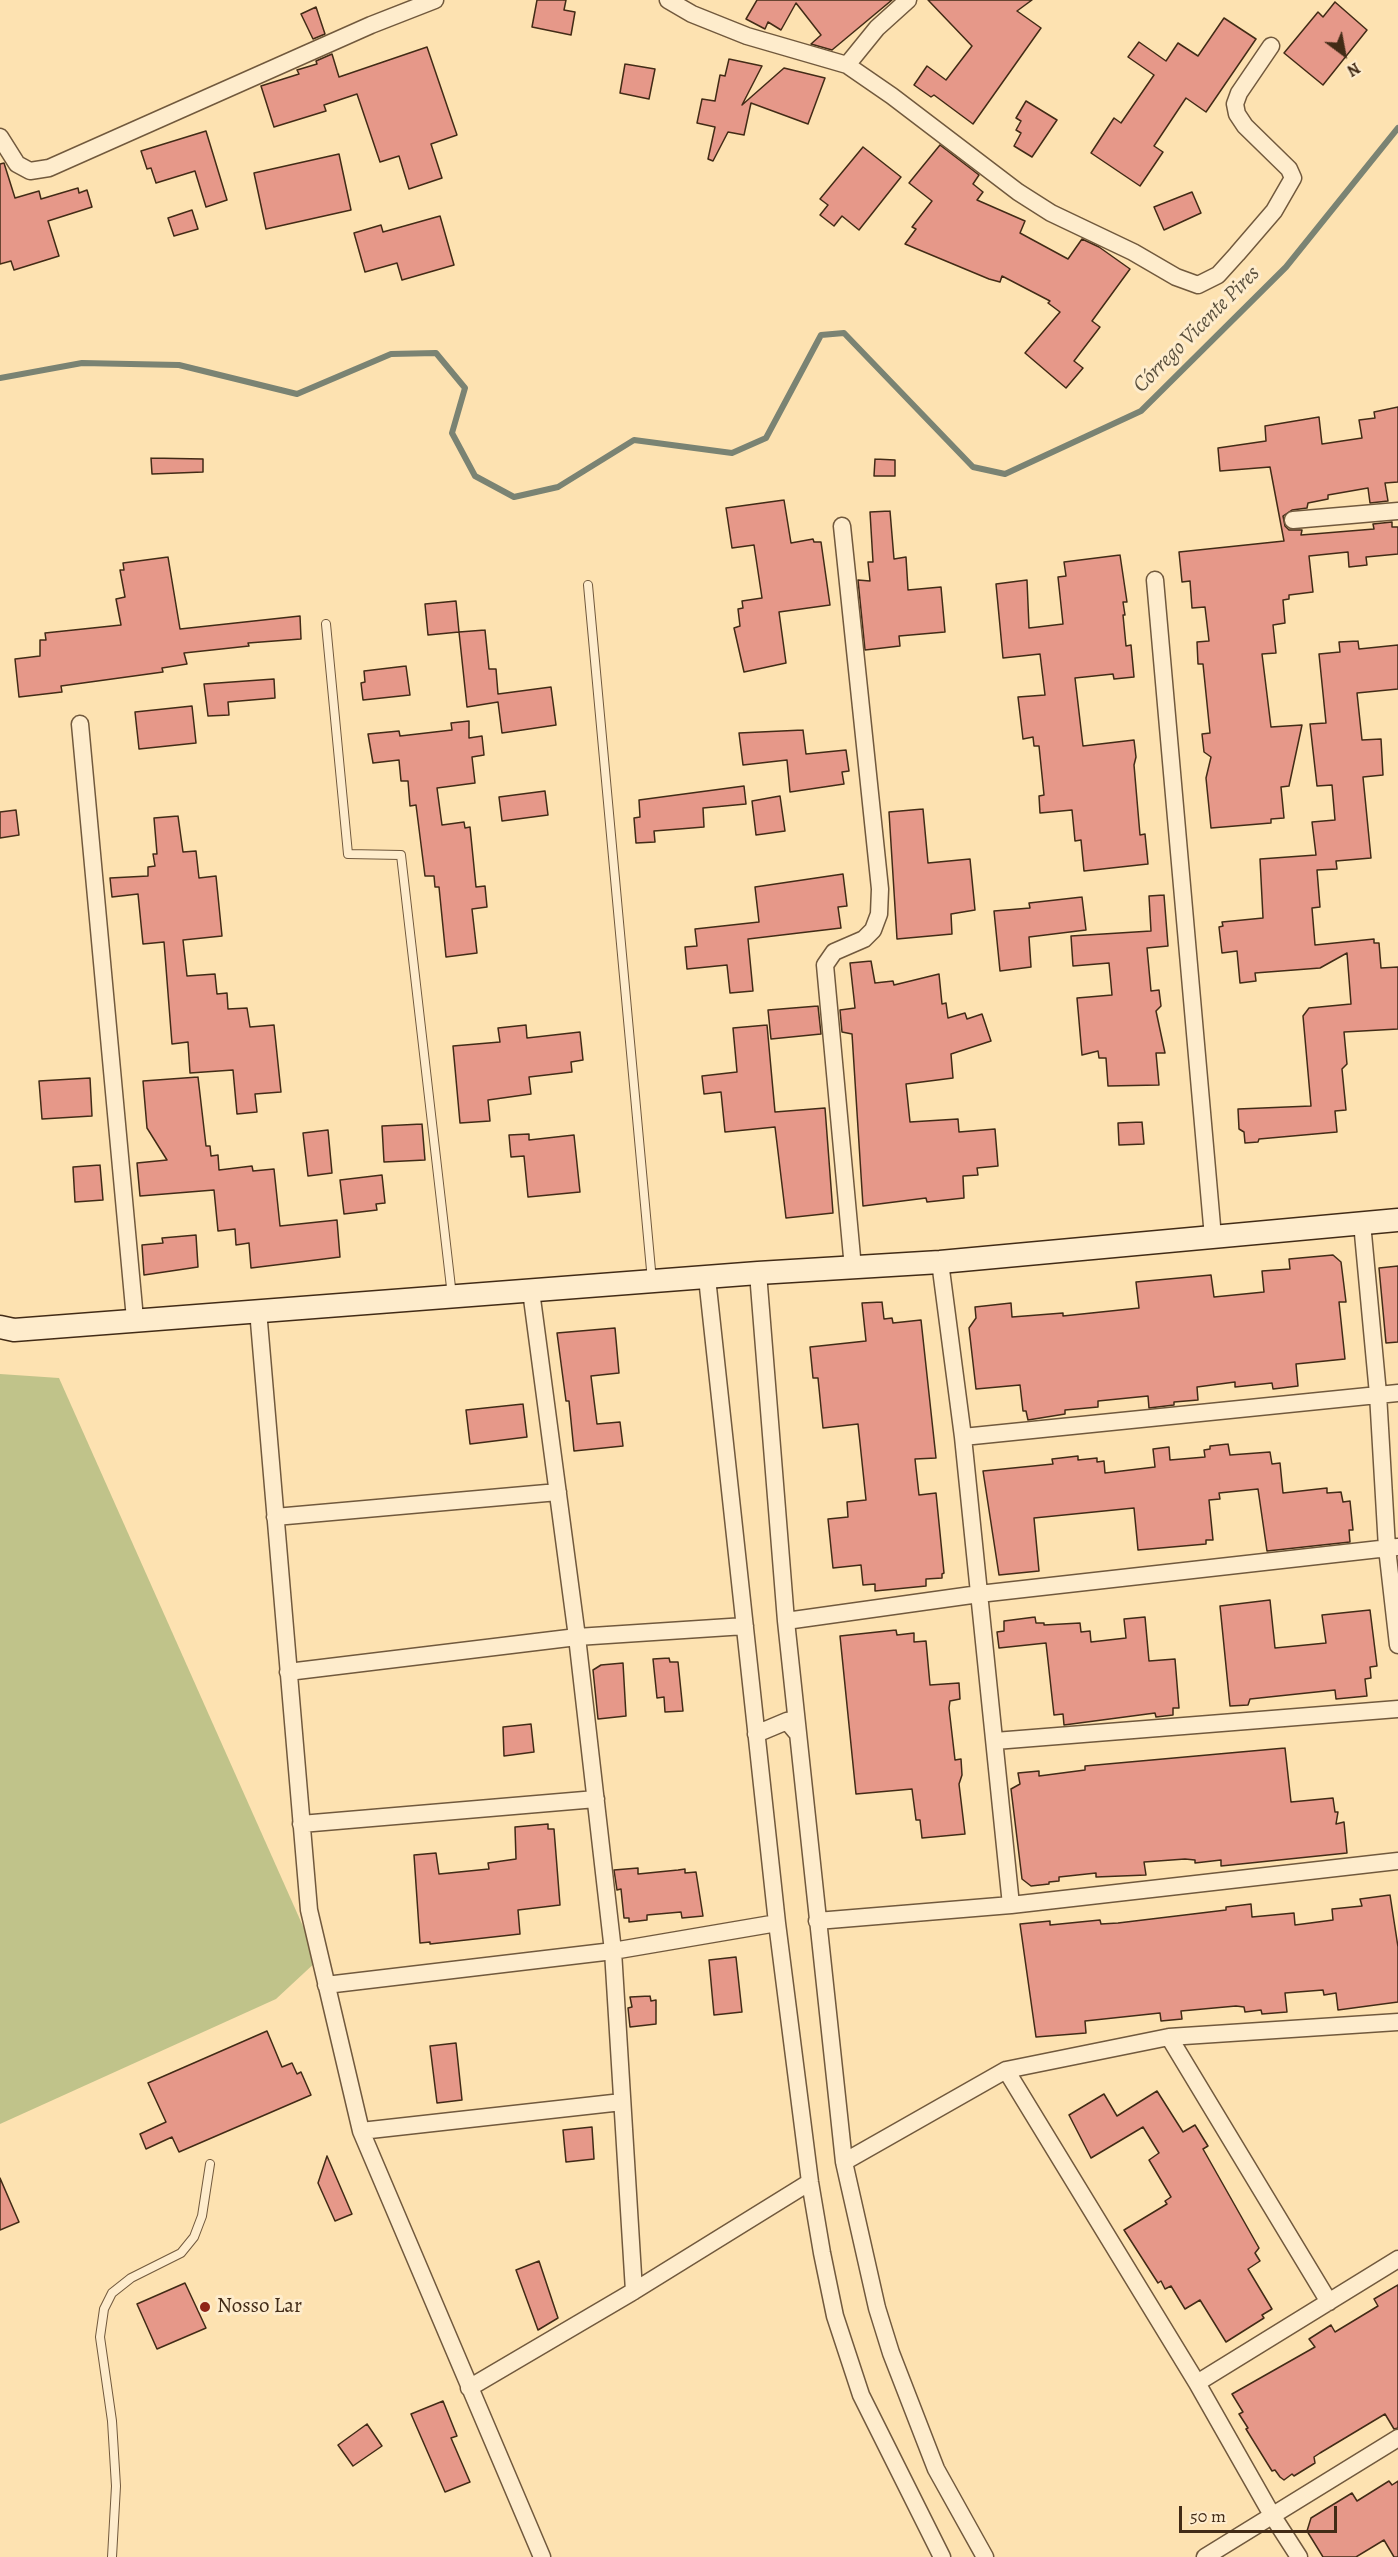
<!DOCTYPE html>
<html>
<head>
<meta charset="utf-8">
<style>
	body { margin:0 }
	#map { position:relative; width:1398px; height:2557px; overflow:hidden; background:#fde2b1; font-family:Alegreya,serif }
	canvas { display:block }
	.north { position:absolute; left:1314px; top:24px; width:60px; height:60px; -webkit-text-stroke:4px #feeccc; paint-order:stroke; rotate:148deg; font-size:16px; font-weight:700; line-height:24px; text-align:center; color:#422b16 }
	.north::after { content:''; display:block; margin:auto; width:21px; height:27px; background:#422b16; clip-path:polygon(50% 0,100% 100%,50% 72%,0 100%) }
	.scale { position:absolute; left:1179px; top:2506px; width:158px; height:27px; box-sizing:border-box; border:3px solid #422b16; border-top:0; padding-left:8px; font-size:18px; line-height:21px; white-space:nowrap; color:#422b16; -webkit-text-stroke:4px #feeccc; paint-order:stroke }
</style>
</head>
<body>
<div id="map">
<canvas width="1398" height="2557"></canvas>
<div class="north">N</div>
<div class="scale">50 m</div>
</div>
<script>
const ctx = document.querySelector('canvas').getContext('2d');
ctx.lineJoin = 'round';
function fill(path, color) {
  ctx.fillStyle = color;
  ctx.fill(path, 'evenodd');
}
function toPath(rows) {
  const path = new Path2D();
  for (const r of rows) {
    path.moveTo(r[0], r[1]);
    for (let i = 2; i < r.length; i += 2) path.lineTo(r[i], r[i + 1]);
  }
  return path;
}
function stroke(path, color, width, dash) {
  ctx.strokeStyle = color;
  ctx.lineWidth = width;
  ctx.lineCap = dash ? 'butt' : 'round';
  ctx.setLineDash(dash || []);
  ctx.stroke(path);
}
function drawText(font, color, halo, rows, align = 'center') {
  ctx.font = font + ' Alegreya,serif';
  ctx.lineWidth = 6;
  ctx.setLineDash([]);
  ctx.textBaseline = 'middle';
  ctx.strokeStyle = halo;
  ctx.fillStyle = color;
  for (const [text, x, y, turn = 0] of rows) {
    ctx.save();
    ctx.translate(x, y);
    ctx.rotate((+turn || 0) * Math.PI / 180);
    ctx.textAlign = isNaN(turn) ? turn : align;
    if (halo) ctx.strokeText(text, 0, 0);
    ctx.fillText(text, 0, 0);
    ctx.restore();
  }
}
fill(toPath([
	[0,1374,59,1378,318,1960,276,1999,0,2124]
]), '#c0c38a');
stroke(toPath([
	[0,378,82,363,179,365,297,394,391,354,436,353,465,388,452,433,475,476,514,497,558,487,634,440,732,453,766,438,821,335,844,333,973,467,1005,474,1141,411,1286,267,1398,128]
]), '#7a8373', 6);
const building = toPath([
	[537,0,566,0,564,10,575,12,571,35,532,27,537,0],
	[757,0,892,0,832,50,811,44,821,35,796,3,781,30,768,22,765,29,746,19,757,0],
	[928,0,1032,0,1017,11,1041,28,973,124,934,95,931,97,914,85,927,66,946,80,972,46,928,0],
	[1335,2,1367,30,1323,85,1284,53,1318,12,1323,17,1335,2],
	[316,7,325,34,313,39,301,14,316,7],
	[1224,18,1256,39,1206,112,1186,98,1154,146,1163,152,1140,186,1091,153,1114,118,1121,123,1154,75,1128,57,1139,42,1166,61,1178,43,1198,56,1224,18],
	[427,47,457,135,431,144,442,178,409,189,399,156,380,162,357,94,324,105,326,111,274,127,261,86,299,74,297,70,317,64,316,61,332,54,339,77,427,47],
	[729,59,762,66,742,105,784,68,825,78,808,124,751,103,744,135,728,132,713,161,708,159,715,127,697,123,702,99,715,101,720,75,725,76,729,59],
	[625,64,655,69,649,99,620,93,625,64],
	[1026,101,1057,120,1032,157,1014,146,1021,133,1016,130,1021,121,1016,118,1026,101],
	[206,131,227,200,206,207,195,171,156,183,151,168,147,169,141,151,206,131],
	[940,145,979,175,973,184,983,192,977,200,1025,221,1020,233,1068,259,1082,239,1099,247,1130,269,1092,321,1100,327,1074,361,1083,368,1066,388,1025,353,1060,312,1048,303,1050,301,1002,276,1000,282,989,279,905,244,916,229,912,227,932,201,909,183,940,145],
	[863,147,901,177,859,230,842,216,834,226,820,215,828,205,820,199,863,147],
	[339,154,351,210,266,229,254,173,339,154],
	[4,163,15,198,39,191,41,199,78,188,79,193,87,190,92,207,48,221,59,256,14,270,11,261,0,264,0,164,4,163],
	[1192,192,1201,213,1164,230,1154,207,1192,192],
	[192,210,198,229,174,236,168,218,192,210],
	[440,216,454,265,402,280,397,263,365,272,354,233,381,225,383,232,440,216],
	[1398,407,1398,482,1385,483,1388,501,1370,503,1368,488,1328,495,1328,499,1308,503,1307,508,1292,510,1283,516,1285,526,1289,530,1302,530,1301,535,1374,529,1373,524,1392,522,1392,527,1398,527,1398,554,1366,557,1367,565,1349,567,1348,552,1309,556,1313,592,1289,595,1289,599,1283,600,1285,623,1273,625,1276,653,1262,654,1271,727,1302,725,1289,786,1281,787,1284,818,1271,819,1271,823,1211,828,1206,778,1211,757,1204,752,1202,734,1210,733,1203,664,1198,664,1197,642,1209,641,1205,607,1192,608,1190,581,1182,582,1179,552,1284,541,1270,467,1220,471,1218,448,1266,441,1265,426,1319,417,1322,444,1362,438,1359,420,1375,418,1374,412,1398,407],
	[151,458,203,459,203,472,152,474,151,458],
	[875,459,895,460,895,476,874,476,875,459],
	[784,500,791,543,813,539,814,542,821,542,830,605,779,612,786,663,744,672,734,628,740,626,738,609,743,608,742,601,762,598,754,545,732,548,726,508,784,500],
	[890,511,894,559,906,557,908,590,941,587,945,632,899,636,900,646,865,650,858,580,870,581,868,562,873,562,870,512,890,511],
	[1120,555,1127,602,1123,602,1125,615,1123,615,1126,646,1131,645,1134,677,1114,679,1113,674,1075,678,1083,746,1134,740,1136,757,1134,765,1140,835,1145,834,1148,864,1084,871,1081,840,1075,841,1072,810,1040,813,1039,796,1044,795,1039,746,1034,746,1033,737,1023,739,1018,697,1045,695,1040,654,1003,658,996,584,1027,580,1029,628,1063,624,1058,577,1066,576,1064,562,1120,555],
	[168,557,180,629,300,616,301,639,248,643,249,646,184,653,187,664,162,668,163,672,61,686,62,692,19,697,15,659,40,656,40,640,46,640,45,633,121,625,116,599,125,597,120,570,124,570,123,563,168,557],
	[456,601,459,632,428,635,425,604,456,601],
	[485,630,489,669,496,669,498,694,551,687,556,725,502,733,498,702,467,707,459,632,485,630],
	[1358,641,1359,649,1398,645,1398,689,1357,693,1362,740,1381,739,1383,775,1363,777,1371,858,1336,861,1337,869,1317,870,1320,907,1312,908,1315,945,1374,939,1374,943,1379,943,1381,968,1398,967,1398,1029,1344,1032,1347,1064,1342,1069,1346,1110,1335,1111,1337,1132,1259,1139,1258,1142,1245,1143,1244,1132,1239,1129,1238,1109,1311,1106,1303,1016,1309,1008,1351,1004,1347,953,1320,968,1255,973,1256,981,1240,983,1237,951,1222,953,1219,927,1223,926,1222,922,1263,918,1260,859,1316,855,1312,822,1335,820,1332,785,1317,786,1310,724,1326,723,1319,654,1340,652,1339,642,1358,641],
	[406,666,410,695,363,700,361,683,365,682,364,671,406,666],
	[274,679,275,698,228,702,229,715,208,716,204,684,274,679],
	[192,706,196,743,139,749,135,712,192,706],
	[469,721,469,738,482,736,484,755,472,757,475,783,437,788,442,825,464,822,465,828,470,827,476,887,485,886,487,907,472,909,477,953,446,957,439,887,435,887,434,876,425,876,416,805,410,806,408,781,401,781,399,760,373,763,368,734,399,731,400,736,452,730,451,723,469,721],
	[803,730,806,754,846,750,849,771,842,772,844,784,790,792,787,760,743,765,739,733,803,730],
	[744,786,746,804,703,808,704,827,654,831,655,842,636,843,634,818,640,817,639,800,744,786],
	[545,791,548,815,502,821,499,797,545,791],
	[780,796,785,831,756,835,752,801,780,796],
	[923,809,928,863,970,859,975,910,951,914,952,934,897,939,889,812,923,809],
	[16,810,19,835,0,838,0,812,16,810],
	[178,816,183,852,196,851,199,878,216,876,222,936,183,940,187,976,215,974,217,994,227,993,228,1009,247,1008,250,1027,274,1025,281,1092,255,1094,257,1112,237,1114,233,1070,190,1073,188,1042,172,1044,164,942,143,944,138,894,112,897,110,878,148,876,148,867,155,866,153,854,157,854,154,818,178,816],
	[843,874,847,906,838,907,841,928,748,939,753,991,730,993,727,965,687,969,685,947,697,946,695,929,759,922,755,887,843,874],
	[1164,895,1168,946,1147,948,1151,991,1159,990,1161,1006,1156,1011,1165,1053,1156,1053,1159,1085,1108,1086,1106,1058,1099,1058,1098,1051,1082,1055,1077,998,1112,995,1109,963,1073,966,1071,936,1151,931,1149,896,1164,895],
	[1082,897,1086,930,1029,937,1031,967,1000,971,994,911,1030,908,1029,903,1082,897],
	[871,961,875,983,893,981,894,985,939,974,942,1004,946,1003,948,1018,965,1013,967,1019,982,1014,991,1041,951,1054,953,1078,906,1084,910,1122,958,1119,959,1132,995,1129,998,1166,977,1168,978,1175,963,1176,964,1198,927,1202,926,1198,863,1206,852,1034,842,1032,840,1010,855,1008,850,963,871,961],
	[818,1006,821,1034,771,1039,768,1010,818,1006],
	[526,1025,527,1038,580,1032,583,1060,571,1062,572,1072,529,1077,531,1094,488,1100,490,1121,460,1123,453,1046,500,1042,498,1028,526,1025],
	[767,1025,775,1112,825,1108,833,1213,786,1218,775,1127,725,1132,721,1092,704,1094,702,1076,737,1072,733,1028,767,1025],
	[198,1077,206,1146,210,1146,211,1156,218,1155,219,1170,252,1166,253,1171,274,1169,280,1226,337,1220,340,1257,251,1268,249,1243,236,1245,235,1229,218,1231,214,1190,140,1196,137,1163,167,1160,147,1128,143,1081,198,1077],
	[90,1078,92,1116,42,1119,39,1081,90,1078],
	[1142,1122,1144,1144,1119,1145,1118,1123,1142,1122],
	[422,1124,425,1160,384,1162,382,1126,422,1124],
	[328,1130,332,1173,308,1176,303,1133,328,1130],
	[529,1134,529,1140,574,1135,580,1192,528,1197,524,1156,511,1157,509,1135,529,1134],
	[100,1165,103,1200,75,1202,73,1167,100,1165],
	[382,1175,385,1203,376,1204,377,1210,344,1214,340,1180,382,1175],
	[196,1235,198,1267,144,1275,142,1245,163,1243,162,1238,196,1235],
	[1333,1255,1341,1262,1346,1302,1339,1302,1345,1359,1296,1364,1298,1386,1273,1389,1272,1383,1235,1387,1235,1382,1197,1387,1198,1400,1174,1402,1174,1405,1149,1408,1148,1396,1098,1401,1098,1407,1065,1410,1065,1414,1028,1420,1026,1411,1023,1411,1020,1385,976,1389,969,1328,976,1318,975,1307,1011,1303,1012,1317,1063,1313,1063,1316,1139,1308,1136,1282,1211,1275,1214,1297,1264,1292,1262,1271,1290,1269,1289,1259,1333,1255],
	[1398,1266,1398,1342,1386,1343,1379,1268,1398,1266],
	[882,1302,884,1319,892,1318,893,1323,921,1320,936,1458,915,1459,919,1495,936,1493,944,1573,942,1574,942,1578,926,1579,926,1586,875,1591,875,1584,863,1585,861,1565,833,1568,828,1519,848,1517,847,1502,866,1500,858,1424,823,1428,818,1378,813,1378,810,1347,866,1341,862,1303,882,1302],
	[615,1328,619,1373,591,1376,597,1424,620,1422,623,1446,574,1451,569,1401,566,1401,557,1333,615,1328],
	[523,1404,527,1437,470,1444,466,1410,523,1404],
	[1228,1444,1230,1455,1270,1452,1272,1464,1280,1463,1283,1493,1327,1488,1327,1493,1341,1492,1343,1502,1350,1501,1353,1530,1349,1530,1350,1542,1267,1551,1258,1489,1219,1493,1220,1499,1209,1500,1213,1540,1206,1540,1206,1544,1138,1550,1134,1508,1034,1518,1039,1571,999,1575,983,1471,1053,1464,1052,1459,1078,1456,1078,1460,1097,1458,1097,1462,1104,1461,1105,1473,1155,1467,1153,1449,1169,1447,1170,1460,1205,1457,1204,1450,1210,1449,1210,1446,1228,1444],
	[1270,1600,1275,1648,1326,1643,1322,1615,1370,1610,1377,1666,1370,1667,1371,1678,1365,1679,1367,1696,1336,1699,1335,1690,1250,1699,1248,1705,1230,1706,1220,1606,1270,1600],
	[1035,1617,1036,1623,1044,1623,1044,1625,1080,1623,1081,1632,1090,1631,1091,1642,1126,1638,1124,1619,1145,1617,1149,1661,1175,1659,1179,1708,1173,1708,1173,1715,1156,1717,1155,1713,1064,1725,1063,1714,1054,1715,1046,1643,999,1648,997,1632,1004,1631,1004,1621,1035,1617],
	[896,1630,897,1635,914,1633,914,1642,926,1641,930,1685,959,1683,960,1699,950,1701,949,1708,955,1760,961,1759,962,1775,959,1784,965,1834,922,1838,920,1820,916,1820,912,1789,856,1794,840,1636,896,1630],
	[669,1658,670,1662,678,1662,683,1711,665,1712,664,1697,657,1698,653,1659,669,1658],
	[623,1663,626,1716,598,1719,593,1670,601,1665,623,1663],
	[531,1724,534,1752,504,1756,503,1727,531,1724],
	[1285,1748,1291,1802,1333,1798,1335,1812,1338,1812,1336,1824,1344,1822,1347,1853,1221,1866,1221,1860,1195,1863,1195,1860,1185,1859,1144,1862,1146,1875,1096,1877,1096,1873,1059,1877,1059,1881,1049,1882,1049,1884,1031,1886,1022,1879,1011,1789,1020,1784,1018,1773,1039,1771,1039,1776,1085,1770,1085,1766,1285,1748],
	[548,1824,548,1829,554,1829,560,1905,518,1910,520,1934,430,1944,430,1942,420,1943,414,1855,436,1853,439,1874,489,1869,488,1863,516,1859,515,1827,548,1824],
	[638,1868,638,1874,678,1870,685,1869,685,1873,696,1872,703,1916,682,1918,681,1912,647,1915,647,1920,629,1922,629,1918,624,1918,621,1889,617,1890,614,1870,638,1868],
	[1390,1895,1398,1947,1398,2002,1338,2010,1336,1993,1324,1995,1323,1990,1285,1993,1287,2012,1262,2014,1261,2010,1245,2012,1244,2007,1236,2006,1181,2011,1182,2019,1161,2021,1160,2013,1085,2021,1086,2033,1036,2037,1020,1924,1050,1921,1050,1925,1100,1920,1101,1924,1118,1923,1226,1910,1226,1907,1251,1904,1252,1917,1294,1913,1295,1925,1333,1920,1332,1909,1362,1906,1360,1899,1390,1895],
	[736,1957,742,2012,714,2015,709,1960,736,1957],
	[650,1996,651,2001,656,2000,656,2024,630,2027,628,2008,632,2007,630,1997,650,1996],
	[267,2031,282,2067,292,2063,297,2074,301,2072,311,2095,179,2152,172,2137,146,2149,140,2134,166,2122,148,2083,267,2031],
	[456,2043,462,2100,437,2103,430,2046,456,2043],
	[1157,2091,1183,2132,1195,2125,1208,2146,1203,2149,1259,2248,1255,2253,1260,2261,1248,2269,1272,2309,1262,2315,1264,2318,1226,2342,1200,2300,1185,2309,1171,2286,1165,2289,1161,2281,1158,2283,1124,2230,1167,2204,1165,2201,1171,2197,1149,2160,1159,2153,1143,2127,1091,2158,1069,2115,1104,2094,1117,2116,1157,2091],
	[592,2127,594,2159,566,2162,563,2130,592,2127],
	[327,2156,352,2214,335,2221,318,2183,327,2156],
	[0,2178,19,2222,0,2230,0,2178],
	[539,2261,558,2318,538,2330,516,2270,539,2261],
	[185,2283,206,2328,157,2349,137,2304,185,2283],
	[1398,2285,1398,2428,1394,2429,1385,2414,1320,2453,1314,2457,1315,2463,1294,2476,1292,2474,1284,2480,1280,2477,1275,2470,1272,2471,1246,2429,1248,2428,1239,2414,1243,2412,1232,2394,1315,2347,1309,2339,1331,2325,1335,2332,1378,2306,1374,2299,1398,2285],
	[443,2401,457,2436,451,2438,470,2482,445,2492,411,2414,443,2401],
	[367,2424,382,2446,353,2466,338,2445,367,2424],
	[1389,2481,1392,2485,1398,2481,1398,2557,1394,2557,1384,2540,1356,2557,1323,2557,1307,2531,1311,2518,1352,2493,1357,2501,1389,2481]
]);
fill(building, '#e69889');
stroke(building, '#422b16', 1.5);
const lane = toPath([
	[588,585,652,1281],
	[326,624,348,854,401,855,452,1296],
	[112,2557,116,2486,112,2421,100,2337,104,2309,112,2293,131,2278,181,2253,194,2237,202,2216,210,2164]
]);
const street = toPath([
	[668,0,692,14,747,36,847,65,892,96,1018,192,1051,213,1133,252,1176,277,1198,285,1218,275,1237,254,1274,211,1293,178,1289,169,1245,126,1237,114,1235,104,1239,93,1271,46],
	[847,65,877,28,908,0],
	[0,137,17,164,30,171,49,168,371,25,435,0],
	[1293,520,1398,511],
	[842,526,880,889,879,914,873,930,864,939,834,952,825,965,853,1268],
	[1155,580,1213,1237],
	[80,724,135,1319],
	[1362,1223,1378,1394,1387,1548,1398,1645],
	[940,1262,963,1437,1011,1905],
	[758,1273,786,1621,844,2162,877,2308,891,2353,936,2469,985,2557],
	[707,1278,777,1923,810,2182,822,2253,835,2316,861,2395,942,2557],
	[531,1291,577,1637,613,1951,634,2291],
	[258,1310,309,1910,361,2131,542,2557],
	[963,1437,1398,1393],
	[275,1517,558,1492],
	[786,1621,979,1594,1398,1547],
	[288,1672,577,1637,745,1626],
	[756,1734,787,1721,798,1734],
	[995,1741,1398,1709],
	[301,1824,596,1799],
	[817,1921,1011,1905,1398,1861],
	[326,1985,613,1951,777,1923],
	[1169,2037,1329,2302],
	[1006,2070,1197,2383,1272,2515,1299,2557],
	[361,2131,622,2102],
	[844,2162,1006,2070,1169,2037,1398,2022],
	[1197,2383,1398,2259],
	[469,2388,634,2291,810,2182],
	[1205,2557,1398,2438]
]);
const secondary = toPath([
	[0,1327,14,1330,758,1273,940,1262,1398,1220]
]);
stroke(lane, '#71593d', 10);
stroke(street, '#71593d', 19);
stroke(secondary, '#422b16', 25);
stroke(lane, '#feeccc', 8);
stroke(street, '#feeccc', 16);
stroke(secondary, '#feeccc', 22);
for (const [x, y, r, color] of [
	[205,2307,6,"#8f2418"]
]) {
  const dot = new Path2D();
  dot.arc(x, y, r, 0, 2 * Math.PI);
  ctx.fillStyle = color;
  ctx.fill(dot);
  stroke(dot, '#feeccc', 2);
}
drawText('21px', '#422b16', '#feeccc', [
	["Nosso Lar",217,2307]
], 'left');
drawText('italic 22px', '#5a503d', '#feeccc', [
	["Córrego Vicente Pires",1197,330,-45]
]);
</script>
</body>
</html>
